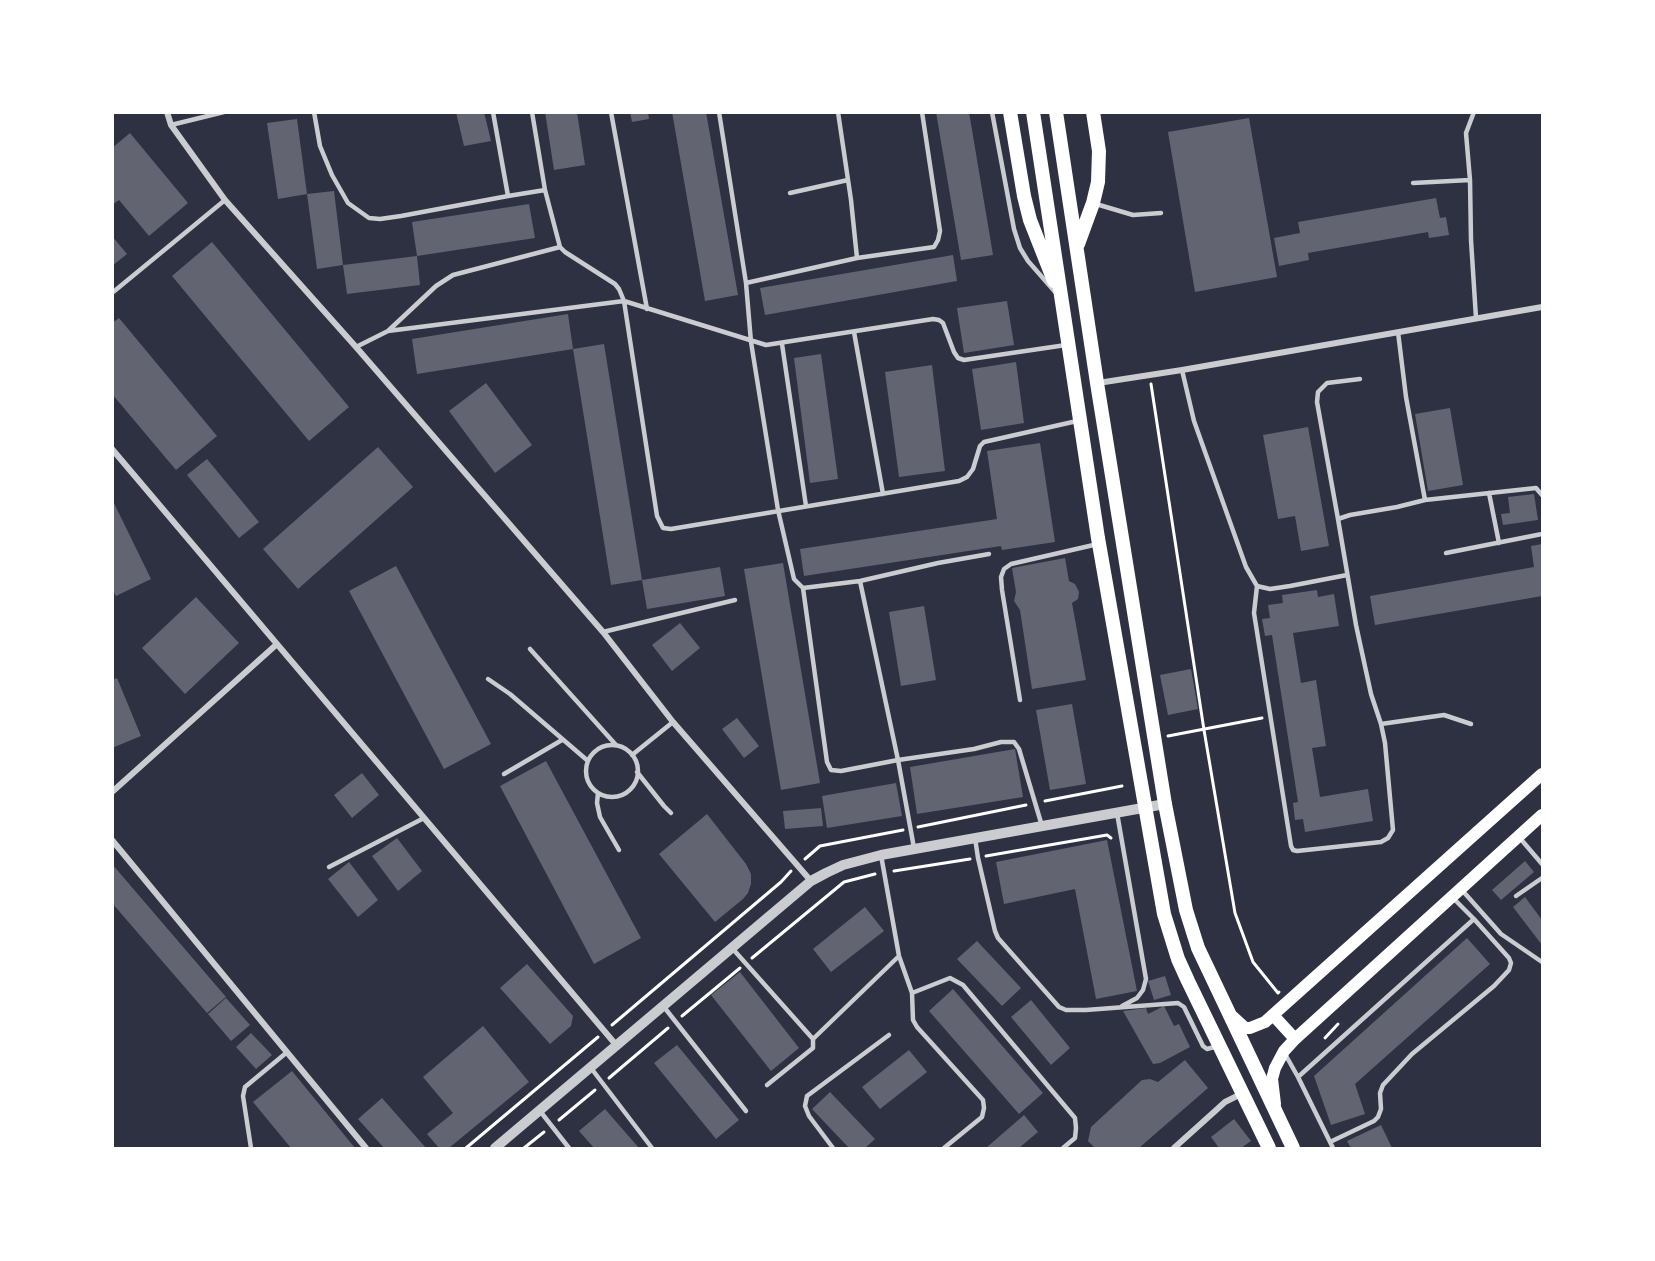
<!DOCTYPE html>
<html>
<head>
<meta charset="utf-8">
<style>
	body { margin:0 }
	#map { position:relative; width:1655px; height:1261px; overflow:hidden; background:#2d3142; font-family:"IBM Plex Sans",sans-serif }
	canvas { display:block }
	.frame { position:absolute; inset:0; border:114px solid #fff; pointer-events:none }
</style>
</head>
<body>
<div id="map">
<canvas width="1655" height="1261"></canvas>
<div class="frame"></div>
</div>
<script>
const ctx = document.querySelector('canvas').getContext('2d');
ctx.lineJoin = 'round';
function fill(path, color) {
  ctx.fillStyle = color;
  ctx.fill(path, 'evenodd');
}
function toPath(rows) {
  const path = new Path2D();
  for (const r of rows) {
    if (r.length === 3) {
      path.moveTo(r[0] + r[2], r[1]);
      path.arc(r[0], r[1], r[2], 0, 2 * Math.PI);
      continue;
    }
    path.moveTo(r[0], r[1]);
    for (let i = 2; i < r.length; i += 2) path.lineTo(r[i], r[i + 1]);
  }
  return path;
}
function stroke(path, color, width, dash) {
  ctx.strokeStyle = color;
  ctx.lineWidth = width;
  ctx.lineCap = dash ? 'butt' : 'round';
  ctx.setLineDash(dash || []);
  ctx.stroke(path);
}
fill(toPath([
	[456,112,484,112,491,141,464,146],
	[545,112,577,112,585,165,554,170],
	[630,112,648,112,649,119,632,122],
	[672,112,706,112,738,295,705,301],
	[936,112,969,112,993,255,961,260],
	[1249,118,1277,277,1195,292,1168,132],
	[297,119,307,194,278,199,267,123],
	[130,133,188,203,149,236,119,200,112,205,112,148],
	[334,191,343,265,317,269,307,194],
	[1436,198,1440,218,1446,217,1449,235,1429,238,1428,232,1308,253,1309,260,1279,266,1274,238,1300,233,1298,222],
	[529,204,535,238,417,256,420,285,347,294,343,265,417,256,412,222],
	[112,236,127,254,112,266],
	[212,242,349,407,309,441,172,276],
	[953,255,957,281,765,315,760,288],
	[1007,301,1014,345,964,353,957,308],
	[568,314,573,349,417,374,412,339],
	[119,318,217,436,176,470,112,394,112,323],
	[604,344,642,580,611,585,573,349],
	[821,354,838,479,810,483,794,358],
	[1016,362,1024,423,981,430,972,369],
	[932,365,945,471,899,477,885,372],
	[486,383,532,445,495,473,449,411],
	[1450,408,1463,485,1428,491,1415,414],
	[1308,427,1329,546,1301,551,1295,516,1278,519,1263,435],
	[1040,443,1055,542,1002,550,1001,546,804,576,800,549,997,519,987,451],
	[378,447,413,487,298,589,263,549],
	[207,459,259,522,239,538,187,475],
	[1534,494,1538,520,1503,525,1501,514,1510,513,1508,497],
	[112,499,151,579,116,596,112,590],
	[1542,544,1542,596,1375,625,1370,596,1534,567,1531,546],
	[1065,558,1069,581,1075,584,1079,592,1078,599,1072,603,1086,680,1032,689,1020,610,1014,601,1016,592,1012,568],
	[783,563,820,783,781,790,744,569],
	[396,566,491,744,444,769,349,591],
	[720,567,725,596,647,609,642,580],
	[1317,590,1318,597,1334,594,1339,626,1293,633,1301,683,1316,680,1326,746,1312,748,1320,797,1368,789,1373,821,1305,832,1303,819,1295,820,1293,803,1298,802,1272,635,1265,636,1262,619,1270,618,1268,605,1283,603,1282,595],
	[196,597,239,643,185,694,142,648],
	[924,606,936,680,901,686,889,612],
	[680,623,700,648,672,671,652,645],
	[1191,669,1198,709,1168,715,1160,675],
	[117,678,141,736,112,748,112,680],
	[1072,704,1086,784,1050,790,1036,710],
	[737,718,759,746,744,758,722,729],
	[1015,749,1023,797,917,814,910,767],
	[546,761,641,938,594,964,500,786],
	[362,773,379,795,352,818,334,795],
	[896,783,902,816,827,828,822,796],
	[821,808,823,826,785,829,783,811],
	[707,814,746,864,751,874,751,884,748,893,743,899,715,922,659,854],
	[397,838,422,871,398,891,372,856],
	[1107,840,1137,991,1096,999,1075,889,1004,904,996,862],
	[1525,861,1534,872,1501,900,1492,890],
	[349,862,378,900,358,917,328,879],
	[112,864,226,997,207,1013,112,903],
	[1525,897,1542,920,1542,945,1513,907],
	[865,907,884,931,831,972,813,949],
	[1467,938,1490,964,1355,1084,1365,1114,1331,1125,1314,1076],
	[977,941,1021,988,1002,1006,957,959],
	[527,964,573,1016,571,1026,550,1044,500,988],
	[740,972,799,1048,771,1071,711,995],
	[1165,976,1171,995,1154,1000,1148,981],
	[953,989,1043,1093,1019,1114,929,1011],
	[226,998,250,1025,231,1041,208,1014],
	[1031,1000,1070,1048,1051,1065,1011,1017],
	[1164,1006,1174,1026,1179,1024,1190,1047,1160,1063,1153,1064,1123,1011,1146,1008,1148,1014],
	[483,1026,529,1082,449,1148,439,1148,427,1134,453,1113,423,1077],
	[251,1033,272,1055,256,1069,236,1047],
	[677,1045,739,1120,716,1139,654,1063],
	[909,1050,927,1072,880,1109,862,1087],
	[1185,1060,1208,1088,1139,1148,1095,1148,1088,1141,1091,1127,1142,1080,1150,1079,1158,1082],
	[292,1071,355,1148,291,1148,253,1102],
	[830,1092,875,1139,865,1148,849,1148,812,1109],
	[382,1098,426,1148,384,1148,358,1119],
	[605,1109,639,1148,594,1148,579,1131],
	[1024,1115,1038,1132,1019,1148,986,1148],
	[1234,1119,1251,1141,1241,1148,1219,1148,1211,1137],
	[1381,1125,1392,1148,1351,1148,1347,1141]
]), '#626471');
stroke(toPath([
	[1151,384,1204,730,1235,913,1253,962,1278,993,1279,992],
	[1168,736,1262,718],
	[1045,801,1122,786],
	[918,827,1026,805],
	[986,856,1107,835,1111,838],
	[805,859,820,846,903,830],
	[894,871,970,859],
	[752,958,844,882,875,874],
	[682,1016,740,968],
	[612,1025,781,882,791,871],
	[1325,1038,1338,1024],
	[609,1078,668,1028],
	[559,1120,595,1090],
	[466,1148,598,1037],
	[524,1148,544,1132]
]), '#fff', 3);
stroke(toPath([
	[314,112,320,146,332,175,348,203,369,218,380,219,401,216,508,196],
	[493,112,508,196,545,190],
	[532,112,545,190,560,247],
	[611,112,647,309],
	[719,112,746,283,857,258,934,247,938,240,940,231,922,112],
	[838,112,851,200,857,258],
	[992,112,1014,229,1020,248,1028,261,1056,293],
	[1474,112,1466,133,1470,180,1471,240,1476,318],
	[171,125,224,112],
	[1413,183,1470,180],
	[790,193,848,180],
	[1096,204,1133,215,1161,213],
	[746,283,751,342,778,510,794,579,803,588,827,762,831,770,841,771,898,760,974,749,1001,742,1014,742,1019,749,1042,826],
	[112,293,225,200],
	[388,331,624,301,657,516,663,528,671,529,959,481,967,477,973,469,980,446,984,442,1077,421],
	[854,332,883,494],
	[1398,332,1406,397,1425,500],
	[782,344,806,506],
	[356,347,388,331,436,286,453,275,560,247,565,252,615,284,619,289,624,301,766,345,933,319,939,320,943,323,954,352,958,358,964,360,1066,345],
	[1182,370,1194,421,1246,567,1257,586,1270,589,1290,586,1347,575],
	[1489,493,1499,543],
	[1338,519,1317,402,1318,392,1327,383,1360,379],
	[1446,553,1542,534],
	[860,581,898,760,914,848],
	[1257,586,1254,613,1291,846,1293,850,1297,851,1381,842,1388,838,1393,830,1385,743,1381,724,1371,694,1356,625,1338,519,1350,515,1397,507,1425,500,1536,488,1542,495],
	[803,588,860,581,938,563,989,554],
	[603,632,735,600],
	[530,649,616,745],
	[488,679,510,694,588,761],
	[1020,700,1002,590,1001,577,1004,569,1011,564,1098,544],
	[1381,724,1444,715,1471,724],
	[612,771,26],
	[632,755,673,722],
	[637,772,664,806,671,813],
	[504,774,562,740],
	[598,793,597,803,600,817,619,850],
	[1117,813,1146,979,1143,990,1137,998,1122,1006],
	[1519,837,1542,864],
	[975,838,978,858,995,931,998,938,1059,1007,1066,1010,1086,1010,1178,1003,1184,1007,1203,1046,1207,1049,1218,1046],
	[881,855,899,956,912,993,913,1020,917,1027,983,1100,984,1108,982,1117,944,1148],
	[329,867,424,818],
	[1461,889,1501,934,1542,962],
	[1516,896,1542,878],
	[1453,898,1474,919],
	[732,948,813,1039,813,1048,767,1085],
	[912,993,950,978,963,985,1075,1118,1076,1128,1075,1138,1063,1148],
	[664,1007,746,1111],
	[813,1039,899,956],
	[1285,1054,1298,1077,1333,1148],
	[591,1068,652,1148],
	[1298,1077,1474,919,1509,958,1511,963,1509,970,1494,986,1412,1054,1383,1085,1380,1093,1381,1109,1378,1117,1374,1121,1330,1142],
	[540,1111,569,1148],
	[251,1148,243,1096,245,1087,286,1053],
	[833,1148,809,1116,805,1106,807,1096,889,1035]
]), '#caccd0', 4.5);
stroke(toPath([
	[167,112,171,125,225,200,356,347,603,632,673,722,811,881],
	[1098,383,1182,370,1542,307],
	[112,449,617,1046],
	[112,792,277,644],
	[112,840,366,1148],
	[1174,1148,1214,1112,1225,1102,1243,1093]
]), '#caccd0', 6);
stroke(toPath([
	[495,1148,811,881,826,873,843,865,881,855,1165,804]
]), '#caccd0', 10);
stroke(toPath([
	[1273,1015,1295,1039],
	[1233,1017,1245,1028,1250,1028,1265,1022,1542,774],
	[1275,1104,1272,1079,1275,1068,1284,1051,1295,1039,1542,815]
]), '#fff', 12);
stroke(toPath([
	[1010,112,1024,196,1030,220,1054,281],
	[1033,112,1098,538,1164,914,1178,959,1188,981,1269,1148],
	[1056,112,1097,383,1165,804,1186,910,1198,948,1293,1148],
	[1078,244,1093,203,1098,182,1099,151,1093,112]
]), '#fff', 14);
</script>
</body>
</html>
